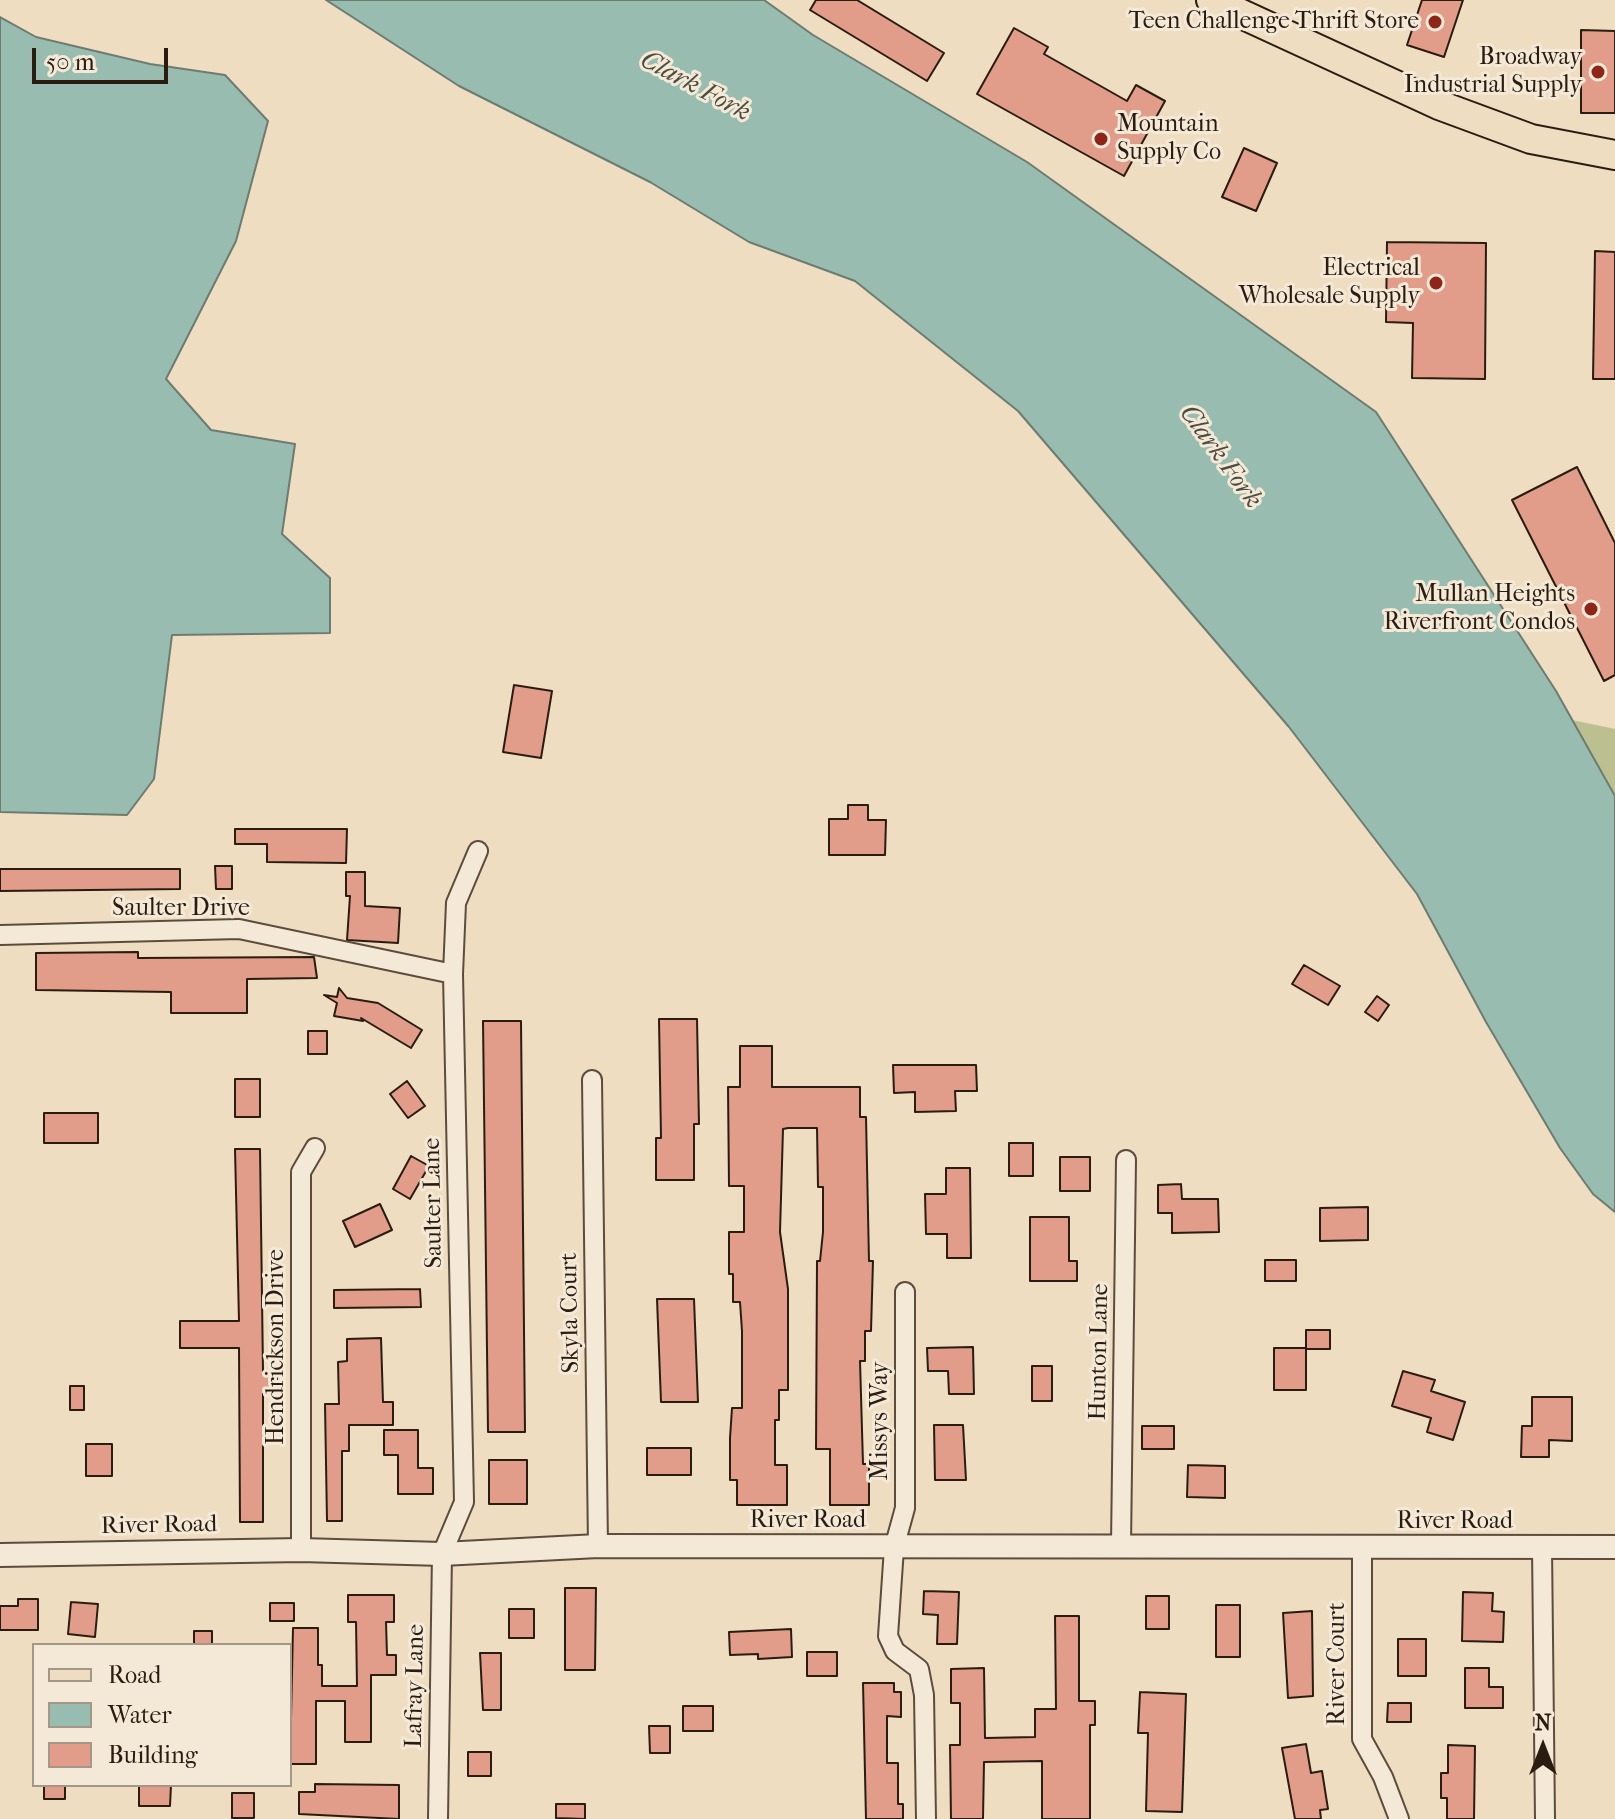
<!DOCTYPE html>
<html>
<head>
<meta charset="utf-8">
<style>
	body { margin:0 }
	#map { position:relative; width:1615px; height:1819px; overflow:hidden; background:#eeddc1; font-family:"IM FELL French Canon",serif }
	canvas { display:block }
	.legend { position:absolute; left:32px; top:1643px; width:260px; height:144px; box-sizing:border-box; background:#f4e9d7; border:2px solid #a49788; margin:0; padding:10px 14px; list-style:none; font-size:24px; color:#2b1c11 }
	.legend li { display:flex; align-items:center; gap:16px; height:40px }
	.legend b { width:40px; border:2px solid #a49788 }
	.north { position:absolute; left:1503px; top:1707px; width:80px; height:80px; -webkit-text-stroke:6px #f4e9d7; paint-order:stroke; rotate:0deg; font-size:22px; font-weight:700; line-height:32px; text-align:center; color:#2b1c11 }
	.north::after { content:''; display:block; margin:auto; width:28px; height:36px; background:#2b1c11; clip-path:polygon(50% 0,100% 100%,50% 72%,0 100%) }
	.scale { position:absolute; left:32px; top:48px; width:136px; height:36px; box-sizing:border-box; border:4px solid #2b1c11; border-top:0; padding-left:10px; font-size:24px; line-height:28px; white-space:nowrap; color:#2b1c11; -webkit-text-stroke:6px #f4e9d7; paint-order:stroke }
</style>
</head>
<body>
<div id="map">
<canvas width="1615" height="1819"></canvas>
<ul class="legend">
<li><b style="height:10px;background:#eeddc1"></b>Road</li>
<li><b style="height:22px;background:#99bcb0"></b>Water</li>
<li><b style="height:22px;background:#e19c8a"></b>Building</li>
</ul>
<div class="north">N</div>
<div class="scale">50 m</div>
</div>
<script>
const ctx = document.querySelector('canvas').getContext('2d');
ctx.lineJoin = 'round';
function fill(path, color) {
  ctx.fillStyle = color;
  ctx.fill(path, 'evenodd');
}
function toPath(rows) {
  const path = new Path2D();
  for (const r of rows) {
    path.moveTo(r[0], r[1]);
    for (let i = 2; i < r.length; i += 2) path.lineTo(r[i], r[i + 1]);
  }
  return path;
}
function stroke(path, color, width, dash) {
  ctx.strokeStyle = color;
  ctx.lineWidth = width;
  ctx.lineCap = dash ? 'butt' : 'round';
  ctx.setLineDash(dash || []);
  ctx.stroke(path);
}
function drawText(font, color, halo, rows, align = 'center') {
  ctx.font = font + ' "IM FELL French Canon",serif';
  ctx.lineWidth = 6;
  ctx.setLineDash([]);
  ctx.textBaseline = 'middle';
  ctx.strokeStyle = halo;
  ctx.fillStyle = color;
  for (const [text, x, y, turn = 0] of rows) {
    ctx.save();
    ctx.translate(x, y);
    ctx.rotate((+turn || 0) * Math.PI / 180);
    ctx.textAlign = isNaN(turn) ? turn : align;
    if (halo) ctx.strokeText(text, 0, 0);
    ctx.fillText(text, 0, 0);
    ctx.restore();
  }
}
fill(toPath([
	[1572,720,1615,729,1615,796]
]), '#bcc091');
const water = toPath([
	[326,0,764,0,813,35,1027,162,1376,412,1556,691,1615,796,1615,1212,1593,1194,1560,1148,1486,1022,1417,894,1289,727,1018,411,855,281,749,242,650,182,459,86,326,0],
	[0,17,36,37,150,64,225,75,268,121,236,241,166,379,211,430,295,444,282,534,330,578,330,633,172,635,154,779,127,815,0,812,0,17]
]);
fill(water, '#99bcb0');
stroke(water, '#6d7c70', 2);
const building = toPath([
	[816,0,857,0,944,53,927,81,810,10,816,0],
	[1422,0,1463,0,1444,57,1407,45,1422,0],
	[1014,28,1048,47,1044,54,1127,101,1136,85,1165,101,1124,176,977,94,1014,28],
	[1581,30,1615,31,1615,113,1581,113,1581,30],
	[1244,148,1277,163,1256,211,1222,197,1244,148],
	[1387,242,1486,243,1485,379,1412,378,1413,323,1386,322,1387,242],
	[1595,251,1615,252,1615,379,1593,379,1595,251],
	[1577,467,1615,543,1615,675,1604,681,1512,500,1577,467],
	[514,685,552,691,541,758,503,752,514,685],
	[848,805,868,805,868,820,886,820,885,855,829,855,829,819,848,819,848,805],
	[235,829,347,829,346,863,267,862,267,844,235,844,235,829],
	[215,866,232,866,232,889,216,889,215,866],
	[0,869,180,869,180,889,0,891,0,869],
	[346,872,365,872,365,906,400,908,398,943,347,940,350,896,346,896,346,872],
	[138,952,138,958,314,957,317,978,247,979,247,1013,171,1013,171,992,36,990,36,953,138,952],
	[1304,965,1340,986,1328,1005,1292,984,1304,965],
	[339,988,347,998,378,1003,422,1030,411,1048,361,1018,363,1021,334,1016,337,1003,324,995,337,997,339,988],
	[1377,996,1389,1005,1378,1021,1365,1012,1377,996],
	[659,1019,697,1019,699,1124,694,1124,694,1180,656,1180,656,1138,661,1138,659,1019],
	[483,1021,521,1021,525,1432,488,1432,483,1021],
	[308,1031,327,1031,327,1054,308,1054,308,1031],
	[740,1046,772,1046,772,1087,860,1087,860,1117,866,1117,869,1261,873,1261,871,1331,865,1331,865,1361,860,1361,863,1464,869,1464,869,1505,830,1505,830,1449,816,1449,817,1261,820,1261,823,1232,823,1187,818,1187,817,1128,788,1128,783,1129,780,1232,788,1289,788,1390,779,1390,779,1420,775,1420,775,1465,787,1465,787,1505,737,1505,737,1480,730,1480,730,1438,732,1408,742,1408,742,1331,740,1302,733,1302,733,1274,729,1274,729,1232,744,1232,744,1186,729,1186,728,1087,740,1087,740,1046],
	[893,1065,976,1065,977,1091,955,1091,956,1111,915,1112,915,1092,894,1093,893,1065],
	[235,1079,260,1079,260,1117,235,1117,235,1079],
	[407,1081,425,1106,408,1118,390,1094,407,1081],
	[44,1113,98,1113,98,1143,44,1143,44,1113],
	[1009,1143,1033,1143,1033,1176,1009,1176,1009,1143],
	[235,1149,260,1149,263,1371,277,1371,277,1394,263,1394,263,1522,240,1522,239,1348,180,1348,180,1321,239,1321,235,1149],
	[411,1156,429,1166,410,1199,393,1189,411,1156],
	[1060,1157,1090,1157,1090,1191,1060,1191,1060,1157],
	[946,1168,970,1168,971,1258,947,1258,947,1234,926,1234,925,1194,946,1194,946,1168],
	[1181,1184,1182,1199,1218,1199,1219,1232,1172,1233,1172,1213,1158,1213,1158,1185,1181,1184],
	[380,1204,392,1230,355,1247,343,1221,380,1204],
	[1368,1207,1368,1240,1320,1241,1320,1208,1368,1207],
	[1030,1217,1069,1217,1069,1261,1077,1261,1077,1281,1030,1281,1030,1217],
	[1265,1260,1296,1260,1296,1281,1265,1281,1265,1260],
	[420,1289,421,1307,334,1308,334,1290,420,1289],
	[657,1299,694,1299,698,1402,661,1402,657,1299],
	[1306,1330,1330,1330,1330,1349,1306,1349,1306,1390,1274,1390,1274,1348,1306,1348,1306,1330],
	[381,1338,383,1402,393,1402,393,1425,349,1425,349,1451,342,1451,342,1521,327,1521,325,1404,339,1404,338,1362,347,1361,347,1339,381,1338],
	[973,1347,974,1394,949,1394,948,1371,928,1371,927,1348,973,1347],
	[1032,1366,1052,1366,1052,1401,1032,1401,1032,1366],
	[1403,1371,1435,1380,1431,1391,1465,1402,1453,1440,1427,1432,1431,1418,1392,1406,1403,1371],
	[70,1386,84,1386,84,1410,70,1410,70,1386],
	[1532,1397,1572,1397,1572,1441,1549,1440,1549,1457,1521,1457,1522,1426,1532,1426,1532,1397],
	[934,1425,963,1425,966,1480,935,1480,934,1425],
	[1142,1426,1174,1426,1174,1449,1142,1449,1142,1426],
	[384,1430,418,1430,418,1468,433,1468,433,1494,398,1494,398,1455,384,1455,384,1430],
	[86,1444,112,1444,112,1476,86,1476,86,1444],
	[647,1448,691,1448,691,1475,647,1475,647,1448],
	[489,1460,527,1460,527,1504,489,1504,489,1460],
	[1188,1465,1225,1466,1225,1498,1187,1497,1188,1465],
	[565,1588,596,1588,595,1670,565,1670,565,1588],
	[924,1591,959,1592,957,1644,937,1644,938,1615,923,1614,924,1591],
	[1463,1592,1493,1593,1492,1611,1504,1612,1503,1642,1462,1641,1463,1592],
	[348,1595,394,1595,394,1622,386,1622,387,1655,396,1655,396,1675,371,1675,371,1742,345,1742,345,1701,316,1701,316,1764,290,1764,293,1628,318,1628,318,1665,322,1665,322,1686,357,1686,356,1622,348,1622,348,1595],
	[1146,1596,1169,1596,1169,1629,1146,1629,1146,1596],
	[18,1599,38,1599,38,1630,0,1630,0,1606,18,1606,18,1599],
	[71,1602,98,1604,95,1637,68,1634,71,1602],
	[270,1603,294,1603,294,1621,270,1621,270,1603],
	[1216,1605,1240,1605,1240,1657,1216,1657,1216,1605],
	[509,1609,534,1609,534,1638,509,1638,509,1609],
	[1312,1611,1313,1696,1288,1698,1283,1613,1312,1611],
	[1055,1616,1079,1616,1079,1701,1095,1701,1095,1725,1090,1725,1090,1819,1042,1819,1042,1761,984,1762,983,1819,951,1819,950,1745,960,1745,960,1703,951,1703,951,1669,984,1668,985,1738,1035,1737,1035,1709,1056,1709,1055,1616],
	[791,1629,792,1657,758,1659,758,1654,730,1655,729,1632,791,1629],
	[194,1631,212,1631,212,1645,194,1645,194,1631],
	[1398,1639,1426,1639,1426,1676,1398,1676,1398,1639],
	[807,1652,837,1652,837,1676,807,1676,807,1652],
	[480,1653,501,1653,501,1710,483,1710,480,1653],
	[1465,1668,1489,1668,1489,1687,1503,1687,1503,1708,1465,1708,1465,1668],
	[863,1683,894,1683,894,1692,901,1692,901,1717,887,1716,887,1763,898,1763,898,1804,903,1804,903,1819,866,1819,863,1683],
	[1140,1692,1186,1694,1182,1812,1146,1811,1148,1733,1138,1733,1140,1692],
	[1388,1703,1411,1703,1411,1722,1387,1722,1388,1703],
	[683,1706,713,1706,713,1731,683,1731,683,1706],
	[649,1726,670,1726,670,1753,650,1753,649,1726],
	[1306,1744,1311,1773,1322,1771,1328,1809,1320,1810,1321,1819,1295,1819,1282,1748,1306,1744],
	[1448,1745,1475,1746,1474,1819,1447,1819,1447,1798,1441,1798,1441,1773,1448,1773,1448,1745],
	[468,1752,491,1752,491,1776,468,1776,468,1752],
	[315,1784,399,1785,399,1819,299,1814,299,1792,315,1792,315,1784],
	[44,1785,65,1785,65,1799,44,1799,44,1785],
	[139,1785,171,1785,170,1806,139,1806,139,1785],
	[232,1793,254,1793,254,1818,232,1818,232,1793],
	[556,1804,585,1804,585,1819,556,1818,556,1804]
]);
fill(building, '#e19c8a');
stroke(building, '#2b1c11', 2);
const minor = toPath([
	[0,935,239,929,453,974],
	[592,1080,598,1546],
	[905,1292,905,1508,894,1548,888,1636,895,1651,919,1669,924,1695,926,1819],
	[1121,1545,1126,1160],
	[1542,1547,1545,1819],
	[1362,1549,1362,1739,1383,1777,1399,1819],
	[301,1550,301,1172,315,1148],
	[438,1819,442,1554,464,1502,453,974,456,903,478,851]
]);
const tertiary = toPath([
	[0,1555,301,1550,442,1554,598,1546,1615,1547]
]);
const primary = toPath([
	[1211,0,1439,105,1531,139,1615,155]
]);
stroke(minor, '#5c4c3d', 22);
stroke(tertiary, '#5c4c3d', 26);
stroke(primary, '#2b1c11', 32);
stroke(minor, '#f4e9d7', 18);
stroke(tertiary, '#f4e9d7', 22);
stroke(primary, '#eeddc1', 28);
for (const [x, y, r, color] of [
	[1435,22,8,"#8f2418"],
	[1598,72,8,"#8f2418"],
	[1101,139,8,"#8f2418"],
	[1436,283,8,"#8f2418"],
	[1591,609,8,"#8f2418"]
]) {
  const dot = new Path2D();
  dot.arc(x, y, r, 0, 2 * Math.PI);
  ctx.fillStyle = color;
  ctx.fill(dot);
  stroke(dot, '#f4e9d7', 3);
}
drawText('24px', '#2b1c11', '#f4e9d7', [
	["Teen Challenge Thrift Store",1419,22],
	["Broadway",1582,58],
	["Industrial Supply",1582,86],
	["Mountain",1117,125,"left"],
	["Supply Co",1117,153,"left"],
	["Electrical",1420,269],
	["Wholesale Supply",1420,297],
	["Mullan Heights",1575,595],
	["Riverfront Condos",1575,623]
], 'right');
drawText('24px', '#2b1c11', '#f4e9d7', [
	["Saulter Drive",181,909],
	["Saulter Lane",434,1203,-91],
	["Skyla Court",571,1313,-91],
	["Hendrickson Drive",277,1347,-90],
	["Hunton Lane",1100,1352,-89],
	["Missys Way",881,1421,-90],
	["River Road",808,1521],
	["River Road",1455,1522],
	["River Road",159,1526,-1],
	["River Court",1338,1664,-90],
	["Lafray Lane",416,1686,-89]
]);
drawText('italic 26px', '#4c4c41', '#f4e9d7', [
	["Clark Fork",695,87,28],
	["Clark Fork",1220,457,54]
]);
</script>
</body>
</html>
